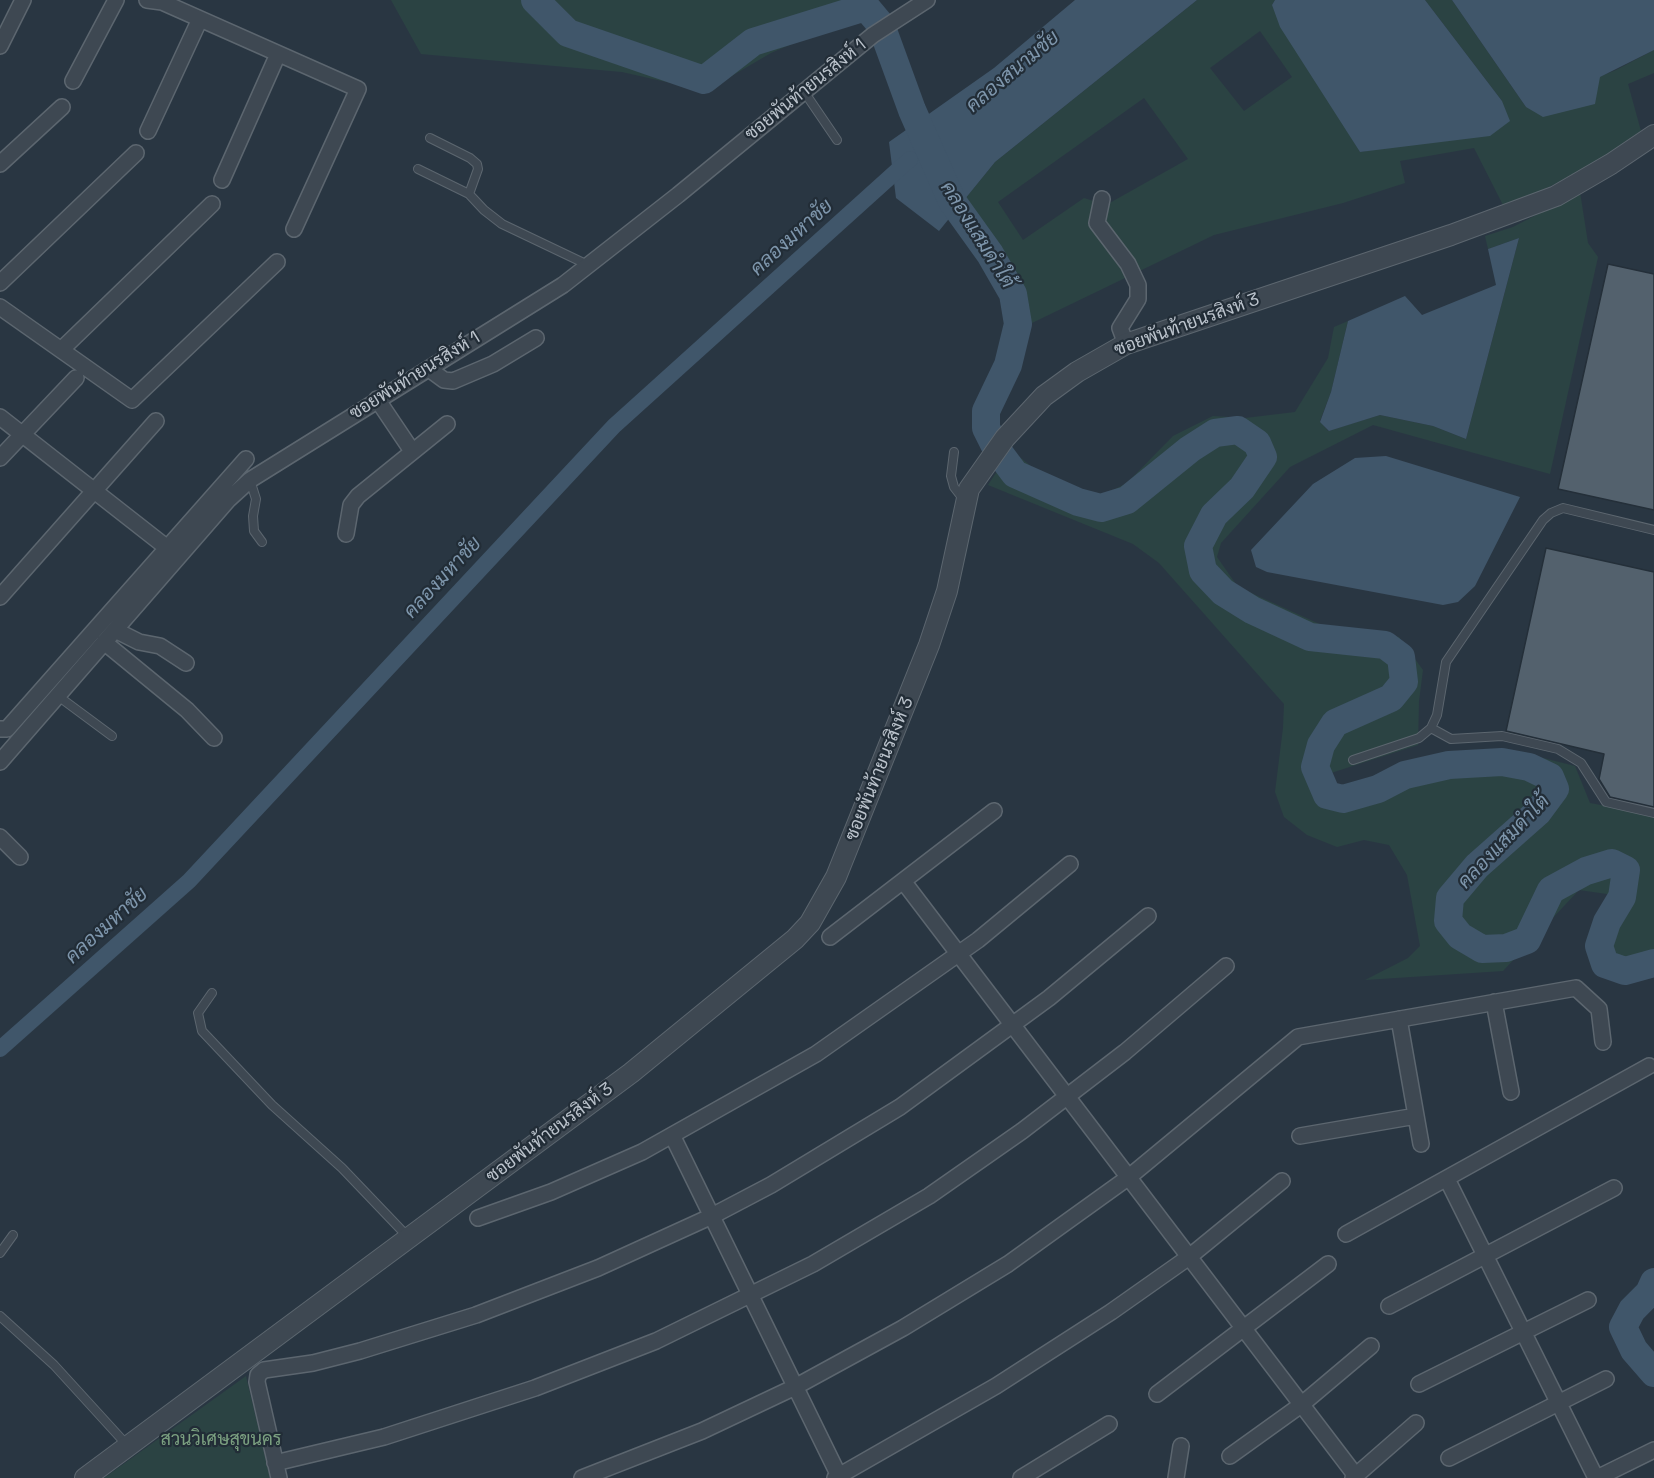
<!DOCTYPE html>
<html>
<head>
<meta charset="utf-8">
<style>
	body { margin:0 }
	canvas { display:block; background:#293642 }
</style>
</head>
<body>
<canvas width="1654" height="1478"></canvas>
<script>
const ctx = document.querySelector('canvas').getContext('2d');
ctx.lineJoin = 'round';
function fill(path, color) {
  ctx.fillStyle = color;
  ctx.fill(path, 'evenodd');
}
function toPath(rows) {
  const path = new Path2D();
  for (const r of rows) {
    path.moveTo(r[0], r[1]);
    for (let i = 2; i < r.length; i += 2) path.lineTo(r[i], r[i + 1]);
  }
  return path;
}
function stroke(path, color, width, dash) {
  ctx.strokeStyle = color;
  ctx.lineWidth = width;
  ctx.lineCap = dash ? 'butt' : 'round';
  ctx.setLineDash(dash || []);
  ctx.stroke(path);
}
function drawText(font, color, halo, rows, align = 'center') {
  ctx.font = font + ' "Space Grotesk",Sarabun,sans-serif';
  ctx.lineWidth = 4.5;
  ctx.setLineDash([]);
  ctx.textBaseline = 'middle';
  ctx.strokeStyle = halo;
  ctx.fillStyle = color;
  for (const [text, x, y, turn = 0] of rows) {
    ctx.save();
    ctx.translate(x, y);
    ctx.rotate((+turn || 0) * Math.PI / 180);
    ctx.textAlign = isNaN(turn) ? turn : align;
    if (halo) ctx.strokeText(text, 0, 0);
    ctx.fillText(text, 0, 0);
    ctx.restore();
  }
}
fill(toPath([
	[391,0,847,0,835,25,771,53,706,91,622,72,421,54],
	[1197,0,1275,0,1272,5,1360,152,1396,146,1502,101,1425,0,1452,0,1526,107,1616,70,1654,50,1654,73,1628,84,1641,131,1600,161,1533,195,1504,207,1474,148,1400,161,1405,183,1343,203,1214,235,1032,323,1008,259,964,200,995,162],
	[1260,31,1292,77,1244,111,1210,68],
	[1144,98,1188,159,1106,205,1084,198,1023,240,998,202],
	[1580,192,1588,243,1598,257,1550,474,1373,425,1290,467,1221,543,1217,557,1238,587,1337,632,1399,637,1423,670,1419,701,1418,745,1331,773,1345,808,1431,772,1426,758,1515,751,1575,766,1590,803,1654,815,1654,958,1630,962,1614,962,1608,937,1628,902,1607,894,1579,890,1503,971,1365,980,1408,958,1420,946,1407,875,1389,845,1364,840,1337,847,1307,835,1284,817,1275,792,1283,728,1284,704,1159,563,1133,544,988,485,1011,450,1048,480,1097,498,1127,483,1173,436,1213,416,1245,418,1295,412,1328,358,1334,327,1348,321,1331,392,1320,421,1328,431,1380,415,1433,426,1466,439,1519,238,1488,249,1485,236,1513,227],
	[246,1376,270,1478,104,1478]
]), '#2b4343');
fill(toPath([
	[1075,0,1197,0,995,162,939,231,896,198,889,142,994,68],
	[1275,0,1425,0,1502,101,1510,121,1490,136,1360,152,1280,27,1272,5],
	[1452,0,1654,0,1654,50,1600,77,1595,104,1543,117,1526,107],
	[1519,238,1466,439,1433,426,1380,415,1329,431,1320,422,1331,392,1348,321,1405,296,1422,315,1496,285,1488,249],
	[1386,456,1520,497,1475,586,1458,602,1443,605,1267,572,1256,567,1251,550,1313,484,1355,458]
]), '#40566a');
stroke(toPath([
	[0,1049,189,881,614,426,910,159]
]), '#40566a', 16);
stroke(toPath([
	[535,0,568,33,704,80,753,42,866,7,881,25,912,110,952,201,990,254,1013,294,1018,324,1008,365,986,411,986,428,997,450,1015,474,1078,502,1101,508,1127,500,1190,449,1215,433,1238,430,1257,443,1263,457,1242,488,1214,515,1198,546,1203,571,1223,592,1252,610,1310,637,1385,645,1401,657,1404,682,1391,698,1335,723,1321,745,1315,767,1327,795,1343,799,1378,789,1405,775,1449,765,1502,762,1529,767,1550,777,1555,789,1538,812,1477,866,1450,898,1448,921,1460,936,1482,949,1506,948,1527,940,1551,890,1586,871,1612,863,1626,870,1622,897,1607,922,1599,946,1605,964,1625,971,1654,963],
	[1654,1282,1649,1293,1632,1310,1623,1327,1634,1350,1654,1373]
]), '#40566a', 28);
const building = toPath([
	[1608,264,1654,274,1654,510,1558,489,1608,264],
	[1546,548,1654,572,1654,807,1610,797,1599,779,1604,754,1506,731,1546,548]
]);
fill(building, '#53616d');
stroke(building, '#242f39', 1.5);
const service = toPath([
	[805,93,837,140],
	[430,138,470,158,477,164,478,169,469,194],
	[418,169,469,194,484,210,502,224,588,265],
	[954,452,951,476,954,487,964,500],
	[250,480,256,499,253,516,254,531,262,542],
	[58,696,112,736],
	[1431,728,1451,739,1502,736,1558,749,1581,763,1606,802,1654,813],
	[1353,760,1419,738,1431,728,1437,715,1446,662,1543,520,1551,513,1563,508,1654,530],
	[212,993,198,1013,202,1031,272,1105,342,1168,408,1237],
	[0,1253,13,1235],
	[0,1316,54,1365,127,1445]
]);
const minor = toPath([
	[147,0,162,2,358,89,294,229],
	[0,46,23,0],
	[73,81,116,0],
	[148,131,200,19],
	[0,164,62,107],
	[222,180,278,54],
	[1102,199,1097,223,1128,264,1138,285,1138,299,1120,328,1126,344],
	[0,283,136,153],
	[0,307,132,400,277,262],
	[61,350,212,204],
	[429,369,444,380,453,381,493,364,536,338],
	[377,399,412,451],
	[0,417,166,547],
	[0,458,76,378],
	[346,534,351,505,358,496,447,424],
	[0,597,156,421],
	[115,630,139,642,160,646,186,663],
	[104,642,187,710,214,738],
	[0,729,7,729,246,459],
	[0,762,228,500,250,480,563,285,678,195,873,35,927,0],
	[0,837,20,857],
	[903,881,1356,1476],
	[830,937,994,811],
	[1494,1002,1511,1092],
	[1399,1019,1421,1144],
	[672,1135,840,1478],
	[1300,1136,1416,1116],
	[1447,1179,1596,1478],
	[478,1218,551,1192,642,1152,816,1054,978,940,1070,864],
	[1346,1234,1649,1066],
	[1389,1306,1614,1188],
	[1419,1384,1588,1300],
	[1157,1394,1328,1264],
	[1230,1456,1301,1405,1371,1346],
	[1449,1458,1606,1379],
	[275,1463,384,1437,535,1388,656,1341,813,1264,929,1196,1022,1131,1125,1052,1226,966],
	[279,1478,257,1382,258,1375,264,1370,313,1363,360,1351,476,1315,598,1268,712,1216,771,1185,900,1107,1049,998,1148,916],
	[582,1478,702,1431,795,1387,903,1328,1008,1264,1129,1177,1298,1037,1576,988,1599,1009,1603,1042],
	[835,1478,996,1386,1111,1312,1189,1257,1282,1181],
	[1021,1478,1109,1424],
	[1176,1478,1181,1446],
	[1353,1478,1416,1423],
	[1597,1478,1654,1450]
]);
const tertiary = toPath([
	[85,1478,631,1073,795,939,810,923,836,877,929,645,947,591,969,489,1005,438,1044,396,1077,372,1126,344,1451,235,1556,196,1611,164,1654,135]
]);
stroke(service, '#5c666f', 10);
stroke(minor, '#5c666f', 18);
stroke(tertiary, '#5c666f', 22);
stroke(service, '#3e4852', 8);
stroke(minor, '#3e4852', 15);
stroke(tertiary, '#3e4852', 20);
drawText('18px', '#bbc3cc', '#222d37', [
	["ซอยพันท้ายนรสิงห์ 1",806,90,-39],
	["ซอยพันท้ายนรสิงห์ 3",1187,325,-20],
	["ซอยพันท้ายนรสิงห์ 1",415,376,-32],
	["ซอยพันท้ายนรสิงห์ 3",880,769,-68],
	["ซอยพันท้ายนรสิงห์ 3",550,1133,-37]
]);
drawText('18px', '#7ba080', '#222d37', [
	["สวนวิเศษสุขนคร",221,1440]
]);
drawText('italic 20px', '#7e96ac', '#222d37', [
	["คลองสนามชัย",1013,72,-40],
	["คลองแสมดำใต้",977,235,58],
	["คลองมหาชัย",792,238,-42],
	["คลองมหาชัย",443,578,-47],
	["คลองแสมดำใต้",1504,842,-46],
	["คลองมหาชัย",107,926,-42]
]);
</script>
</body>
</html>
